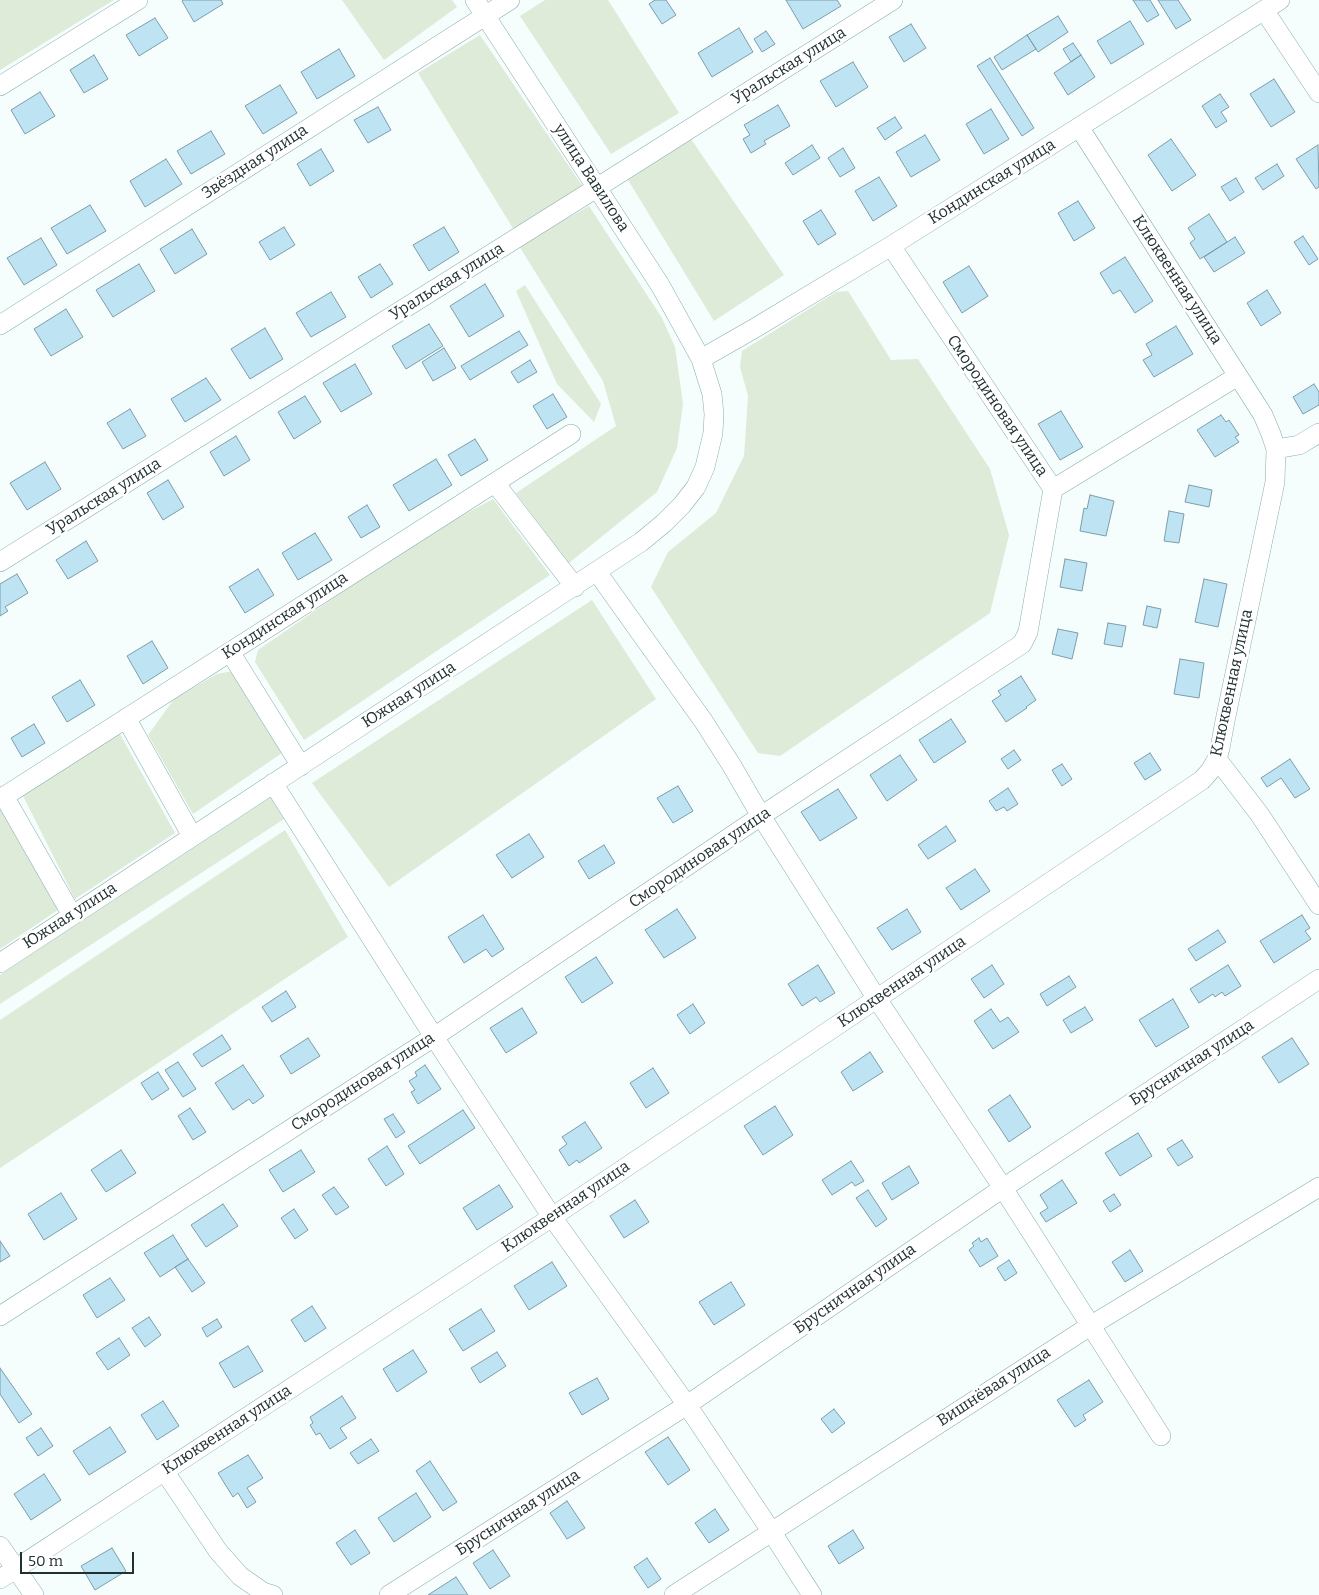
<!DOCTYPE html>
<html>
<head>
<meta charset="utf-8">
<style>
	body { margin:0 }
	#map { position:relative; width:1319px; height:1595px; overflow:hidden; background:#f6fdfd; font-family:Bitter,serif }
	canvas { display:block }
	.scale { position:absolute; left:20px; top:1552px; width:114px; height:22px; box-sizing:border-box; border:2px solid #213030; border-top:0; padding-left:6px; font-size:15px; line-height:18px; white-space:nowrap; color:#213030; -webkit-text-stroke:4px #fff; paint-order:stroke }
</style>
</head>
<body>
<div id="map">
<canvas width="1319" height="1595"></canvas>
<div class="scale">50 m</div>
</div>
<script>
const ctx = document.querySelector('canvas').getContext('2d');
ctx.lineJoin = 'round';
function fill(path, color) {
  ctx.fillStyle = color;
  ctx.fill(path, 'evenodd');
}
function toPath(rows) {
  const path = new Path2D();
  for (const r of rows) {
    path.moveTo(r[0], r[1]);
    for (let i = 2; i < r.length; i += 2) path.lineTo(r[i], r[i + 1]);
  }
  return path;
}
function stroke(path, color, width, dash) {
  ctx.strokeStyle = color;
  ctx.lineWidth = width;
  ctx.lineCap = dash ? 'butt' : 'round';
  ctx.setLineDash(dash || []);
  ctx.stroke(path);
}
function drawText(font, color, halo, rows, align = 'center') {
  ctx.font = font + ' Bitter,serif';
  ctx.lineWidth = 5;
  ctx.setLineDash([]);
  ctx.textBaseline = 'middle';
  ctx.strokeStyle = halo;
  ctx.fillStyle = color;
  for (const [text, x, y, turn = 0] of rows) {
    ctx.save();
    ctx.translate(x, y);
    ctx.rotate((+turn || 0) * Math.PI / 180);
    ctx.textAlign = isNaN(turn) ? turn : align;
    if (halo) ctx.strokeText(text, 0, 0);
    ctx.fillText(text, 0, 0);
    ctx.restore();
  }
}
fill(toPath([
	[0,0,114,0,0,70],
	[342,0,452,0,457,7,384,60],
	[545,0,608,0,679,113,611,154,520,16],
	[480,35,583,187,514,230,418,73],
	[691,139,784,275,714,321,628,180],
	[589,206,662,318,675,347,683,404,677,448,657,492,569,563,516,493,616,426,603,381,519,246],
	[525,285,601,404,594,422,557,384,516,291],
	[848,291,891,360,918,359,990,469,1009,535,990,613,780,756,758,753,651,587,668,552,716,513,744,456,748,396,740,367,742,351,836,292],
	[493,499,550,575,304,740,255,662,258,650,422,537],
	[592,600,656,699,389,887,312,783],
	[233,671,282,753,193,814,148,735,174,699,217,674],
	[120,734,175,833,75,899,22,794],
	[270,797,284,819,0,1004,0,975],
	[2,808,58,910,0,949,0,809],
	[285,830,348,937,0,1168,0,1020]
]), '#ddebd8');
const building = toPath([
	[183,0,221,0,223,4,194,22,182,1,183,0],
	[655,0,666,0,676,15,662,24,649,4,655,0],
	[786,0,837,0,841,6,803,29,786,0],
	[1133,0,1150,0,1159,15,1147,22,1133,0],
	[1158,0,1178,0,1191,20,1176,29,1158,0],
	[1058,16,1068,32,1038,52,1027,35,1058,16],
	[155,18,168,38,139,56,126,35,155,18],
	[1130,21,1144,44,1111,64,1097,41,1130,21],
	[911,24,926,48,904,62,889,37,911,24],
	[739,28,753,52,712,77,698,53,739,28],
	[766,31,775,44,762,52,754,39,766,31],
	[1027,35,1036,49,1002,70,994,57,1027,35],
	[1073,43,1081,55,1071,62,1063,49,1073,43],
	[339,49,355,76,317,99,301,72,339,49],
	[94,55,108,79,84,93,70,70,94,55],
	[1081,55,1095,77,1068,95,1054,73,1081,55],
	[990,58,1034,128,1022,136,977,66,990,58],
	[853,62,868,87,836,107,820,81,853,62],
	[1274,79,1295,112,1271,127,1250,94,1274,79],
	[280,85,297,113,263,134,245,106,280,85],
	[40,92,55,116,25,134,11,110,40,92],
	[1220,94,1229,107,1221,112,1227,121,1216,128,1202,106,1220,94],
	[778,105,790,126,764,141,766,144,751,153,743,139,750,135,744,125,778,105],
	[378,107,391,130,368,143,354,120,378,107],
	[991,109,1009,139,984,154,966,124,991,109],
	[895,117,902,128,885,140,877,128,895,117],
	[211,131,225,154,191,174,177,151,211,131],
	[925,135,940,160,911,177,896,152,925,135],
	[1171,139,1196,175,1172,191,1148,155,1171,139],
	[812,145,820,158,793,175,785,163,812,145],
	[1318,145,1319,187,1316,189,1296,159,1318,145],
	[843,148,855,168,840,177,828,158,843,148],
	[321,149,334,171,310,186,297,164,321,149],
	[166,159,182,184,145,207,130,181,166,159],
	[1277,164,1284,176,1263,190,1255,178,1277,164],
	[879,177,897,206,873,221,855,191,879,177],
	[1236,178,1244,192,1230,201,1221,187,1236,178],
	[1078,201,1095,228,1074,241,1058,213,1078,201],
	[90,205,106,231,67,254,51,228,90,205],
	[821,210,836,234,818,245,803,221,821,210],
	[1209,214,1227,242,1200,259,1190,243,1195,239,1188,228,1209,214],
	[284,227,295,245,270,260,259,242,284,227],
	[444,227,459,252,429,271,413,245,444,227],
	[192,229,207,254,175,274,160,249,192,229],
	[1303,236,1318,259,1309,265,1294,242,1303,236],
	[1235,237,1245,253,1214,272,1204,257,1235,237],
	[41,238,57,265,24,285,7,258,41,238],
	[1125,257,1153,301,1135,313,1120,290,1113,294,1100,273,1125,257],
	[139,264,155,291,113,317,96,290,139,264],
	[380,264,393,284,371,298,358,277,380,264],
	[969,266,988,296,962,313,943,282,969,266],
	[485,284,504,316,469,337,450,306,485,284],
	[1267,290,1281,313,1261,326,1247,303,1267,290],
	[331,292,346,317,311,337,296,313,331,292],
	[66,309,83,337,51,356,34,329,66,309],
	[429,324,443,346,406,369,392,346,429,324],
	[1176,326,1193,354,1154,377,1143,360,1152,355,1146,344,1176,326],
	[265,328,283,359,250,379,231,349,265,328],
	[519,331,528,345,470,380,461,366,519,331],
	[444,348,456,368,433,381,422,362,444,348],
	[530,360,537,372,518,383,511,372,530,360],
	[355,364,372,394,341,412,323,383,355,364],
	[206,378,221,400,185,422,171,399,206,378],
	[1314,384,1319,392,1319,405,1303,414,1293,397,1314,384],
	[553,394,567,417,547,429,533,406,553,394],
	[305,396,321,422,294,439,278,412,305,396],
	[130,409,146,436,123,449,107,423,130,409],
	[1061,411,1083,447,1060,460,1038,424,1061,411],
	[1221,415,1226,422,1229,420,1239,435,1235,437,1239,442,1215,457,1197,430,1221,415],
	[236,436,250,460,224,476,210,452,236,436],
	[475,439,488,460,461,476,448,455,475,439],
	[436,459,452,485,409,511,393,485,436,459],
	[45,462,61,489,27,510,10,483,45,462],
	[168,480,184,507,163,520,147,493,168,480],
	[1189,485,1212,490,1209,507,1185,502,1189,485],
	[1090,495,1114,501,1106,536,1080,531,1084,508,1087,509,1090,495],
	[367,505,380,527,361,538,348,517,367,505],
	[1169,511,1184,514,1179,543,1164,541,1169,511],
	[315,533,332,560,298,580,282,553,315,533],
	[86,541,98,561,68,579,56,560,86,541],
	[1065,559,1087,563,1082,591,1060,587,1065,559],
	[258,569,274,595,245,613,229,587,258,569],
	[17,574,28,593,5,607,8,611,0,616,0,584,17,574],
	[1204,579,1227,584,1218,627,1195,622,1204,579],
	[1147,606,1161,609,1157,628,1143,625,1147,606],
	[1108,623,1126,626,1122,647,1104,644,1108,623],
	[1058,629,1078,633,1072,659,1052,654,1058,629],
	[152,641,168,668,143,684,127,656,152,641],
	[1180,659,1204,663,1199,698,1174,694,1180,659],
	[1021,676,1036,700,1026,707,1027,708,1006,722,992,701,1001,695,998,691,1021,676],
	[80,680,95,705,67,722,52,697,80,680],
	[951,719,966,742,934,763,919,740,951,719],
	[34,724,45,743,22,757,11,738,34,724],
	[1014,750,1021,760,1008,769,1001,759,1014,750],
	[1150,753,1161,770,1145,780,1134,763,1150,753],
	[900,755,917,780,887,801,870,775,900,755],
	[1290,759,1310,789,1295,798,1281,778,1267,787,1261,778,1290,759],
	[1062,764,1072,779,1062,786,1052,770,1062,764],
	[678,786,693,811,673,823,657,798,678,786],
	[1008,788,1018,804,1007,811,1004,807,996,811,989,801,1008,788],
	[838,789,857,818,820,841,801,812,838,789],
	[946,826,956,841,928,859,918,845,946,826],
	[529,834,544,857,512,878,496,855,529,834],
	[604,845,615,863,589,879,578,861,604,845],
	[975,869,990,891,961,910,946,888,975,869],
	[677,909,696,938,664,958,645,930,677,909],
	[907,909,921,932,892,950,877,928,907,909],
	[483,915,504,949,492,957,486,949,464,963,448,937,483,915],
	[1302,915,1310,928,1305,931,1311,939,1274,963,1260,941,1302,915],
	[1218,930,1226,942,1196,961,1188,949,1218,930],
	[596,957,613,983,582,1003,565,977,596,957],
	[818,965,835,993,820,1002,816,997,802,1006,788,984,818,965],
	[992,965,1004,984,984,998,971,979,992,965],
	[1228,965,1241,986,1225,996,1222,992,1215,997,1213,994,1199,1003,1190,989,1228,965],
	[1069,976,1076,987,1047,1006,1040,994,1069,976],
	[286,991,296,1007,272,1022,262,1007,286,991],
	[1173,999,1189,1027,1156,1047,1139,1020,1173,999],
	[693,1004,705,1023,690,1034,677,1015,693,1004],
	[1085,1007,1093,1020,1071,1033,1063,1020,1085,1007],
	[522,1008,537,1033,506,1053,490,1028,522,1008],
	[991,1009,1000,1022,1008,1017,1019,1032,993,1049,974,1021,991,1009],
	[222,1035,231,1049,202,1067,193,1054,222,1035],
	[308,1038,320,1056,291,1074,280,1056,308,1038],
	[1292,1038,1309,1064,1279,1083,1262,1057,1292,1038],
	[870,1052,883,1072,853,1091,841,1072,870,1052],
	[178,1062,196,1089,183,1097,165,1070,178,1062],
	[243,1065,264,1096,253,1104,249,1099,233,1110,215,1083,243,1065],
	[425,1065,441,1089,418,1104,411,1092,415,1090,409,1081,417,1076,415,1072,425,1065],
	[653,1068,669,1093,646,1108,630,1083,653,1068],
	[158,1072,169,1089,152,1100,141,1083,158,1072],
	[1010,1095,1031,1127,1009,1142,988,1110,1010,1095],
	[775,1106,793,1135,763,1155,744,1126,775,1106],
	[190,1108,206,1132,193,1140,178,1116,190,1108],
	[463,1110,475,1128,420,1164,408,1146,463,1110],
	[393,1114,405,1132,396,1138,384,1119,393,1114],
	[585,1122,602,1148,579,1163,577,1160,569,1166,559,1150,567,1144,562,1137,585,1122],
	[1138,1133,1152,1156,1120,1176,1105,1153,1138,1133],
	[1182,1140,1193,1157,1178,1166,1167,1149,1182,1140],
	[387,1146,404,1174,386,1186,368,1159,387,1146],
	[121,1150,136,1173,106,1192,91,1170,121,1150],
	[301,1150,315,1172,283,1192,269,1170,301,1150],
	[851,1161,864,1181,855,1186,852,1182,832,1195,822,1180,851,1161],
	[909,1166,919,1183,892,1200,882,1183,909,1166],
	[1062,1180,1077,1203,1046,1222,1040,1213,1048,1208,1040,1195,1062,1180],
	[499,1185,513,1207,477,1230,463,1208,499,1185],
	[334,1187,349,1207,336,1215,322,1195,334,1187],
	[868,1190,887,1219,876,1227,856,1198,868,1190],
	[61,1193,77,1219,44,1240,28,1214,61,1193],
	[1114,1194,1121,1205,1110,1212,1103,1201,1114,1194],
	[635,1200,649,1222,624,1238,610,1216,635,1200],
	[223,1204,238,1226,206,1247,191,1225,223,1204],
	[294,1209,308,1230,295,1239,281,1218,294,1209],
	[173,1235,188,1259,160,1277,144,1253,173,1235],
	[979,1238,981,1242,987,1238,998,1256,980,1267,969,1250,974,1246,972,1243,979,1238],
	[0,1241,10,1256,0,1262,0,1241],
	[1130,1250,1143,1271,1125,1282,1112,1262,1130,1250],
	[188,1259,205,1283,192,1292,175,1267,188,1259],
	[1009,1260,1017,1273,1005,1281,997,1268,1009,1260],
	[552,1262,567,1286,529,1310,514,1286,552,1262],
	[110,1278,125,1300,97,1318,83,1295,110,1278],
	[731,1282,745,1305,714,1325,699,1302,731,1282],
	[312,1306,326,1328,305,1342,291,1320,312,1306],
	[481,1309,495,1331,463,1351,449,1329,481,1309],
	[149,1317,161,1335,145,1347,132,1328,149,1317],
	[217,1319,222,1327,207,1337,202,1328,217,1319],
	[119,1338,130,1355,108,1370,96,1353,119,1338],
	[248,1346,263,1371,234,1388,219,1363,248,1346],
	[413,1350,427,1372,397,1392,383,1369,413,1350],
	[497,1352,506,1366,480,1383,471,1368,497,1352],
	[0,1368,32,1414,19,1423,0,1394,0,1368],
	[597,1378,609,1399,582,1415,569,1393,597,1378],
	[1089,1380,1103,1402,1083,1415,1086,1420,1075,1427,1057,1400,1089,1380],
	[342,1396,356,1418,340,1428,347,1438,330,1449,320,1433,316,1435,310,1425,313,1423,310,1417,342,1396],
	[163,1401,179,1426,157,1440,141,1415,163,1401],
	[834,1409,845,1423,832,1433,821,1419,834,1409],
	[110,1427,126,1452,89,1475,73,1451,110,1427],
	[41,1428,53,1446,38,1456,26,1438,41,1428],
	[668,1437,690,1470,668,1485,645,1452,668,1437],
	[371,1439,379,1451,358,1464,350,1453,371,1439],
	[248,1455,263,1478,247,1488,256,1502,247,1508,238,1493,233,1497,218,1473,248,1455],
	[430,1461,457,1502,443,1511,416,1471,430,1461],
	[44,1474,61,1500,31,1520,14,1494,44,1474],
	[416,1493,431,1517,394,1542,378,1518,416,1493],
	[567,1501,585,1528,567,1539,550,1513,567,1501],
	[715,1509,729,1530,709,1543,695,1523,715,1509],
	[355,1530,370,1553,351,1565,336,1543,355,1530],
	[853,1530,864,1548,839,1564,828,1546,853,1530],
	[112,1548,126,1571,95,1590,81,1566,112,1548],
	[493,1550,510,1576,490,1589,473,1563,493,1550],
	[647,1558,661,1579,648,1588,634,1567,647,1558],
	[456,1577,468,1595,428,1595,456,1577]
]);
fill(building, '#bee3f3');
stroke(building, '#7d9daa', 1);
const minor = toPath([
	[1264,10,1319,93],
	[0,86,138,0],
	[0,325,510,0],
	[701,359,755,328,891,246,1280,0],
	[1276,449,1299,445,1319,433],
	[495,483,575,587],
	[1053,489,1238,376],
	[0,562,598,187,893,0],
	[597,572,704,722,732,766,761,816,877,999,1003,1188,1161,1436],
	[230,652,301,766],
	[126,718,192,836],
	[1217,759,1260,815,1319,905],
	[273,783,434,1037,552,1217,687,1405,771,1531,812,1595],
	[4,796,72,915],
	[0,799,571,434],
	[0,963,641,542,664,523,682,505,696,487,705,467,713,433,714,414,712,394,701,359,660,285,475,0],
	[0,1316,434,1037,761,816,1022,644,1028,632,1053,489,891,246],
	[165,1472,218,1551,240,1576,263,1592,273,1595],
	[0,1546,34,1595],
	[0,1579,552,1217,1202,780,1210,771,1217,759,1220,748,1225,721,1275,482,1276,449,1271,434,1263,415,1079,127],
	[389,1595,687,1405,1003,1188,1319,979],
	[674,1595,1090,1326,1319,1187]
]);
stroke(minor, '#87acac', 20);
stroke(minor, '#fff', 19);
drawText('16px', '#213030', '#fff', [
	["Уральская улица",789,66,-32],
	["Звёздная улица",255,162,-33],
	["улица Вавилова",591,178,57],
	["Кондинская улица",992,182,-32],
	["Клюквенная улица",1177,280,57],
	["Уральская улица",447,282,-32],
	["Смородиновая улица",997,406,56],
	["Уральская улица",104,497,-32],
	["Кондинская улица",285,616,-33],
	["Клюквенная улица",1232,683,-78],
	["Южная улица",409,695,-33],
	["Смородиновая улица",700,858,-34],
	["Южная улица",70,916,-33],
	["Клюквенная улица",902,982,-34],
	["Брусничная улица",1192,1063,-33],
	["Смородиновая улица",363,1082,-33],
	["Клюквенная улица",566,1207,-34],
	["Брусничная улица",855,1289,-35],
	["Вишнёвая улица",994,1387,-33],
	["Клюквенная улица",227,1430,-33],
	["Брусничная улица",518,1513,-33]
]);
</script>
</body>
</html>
